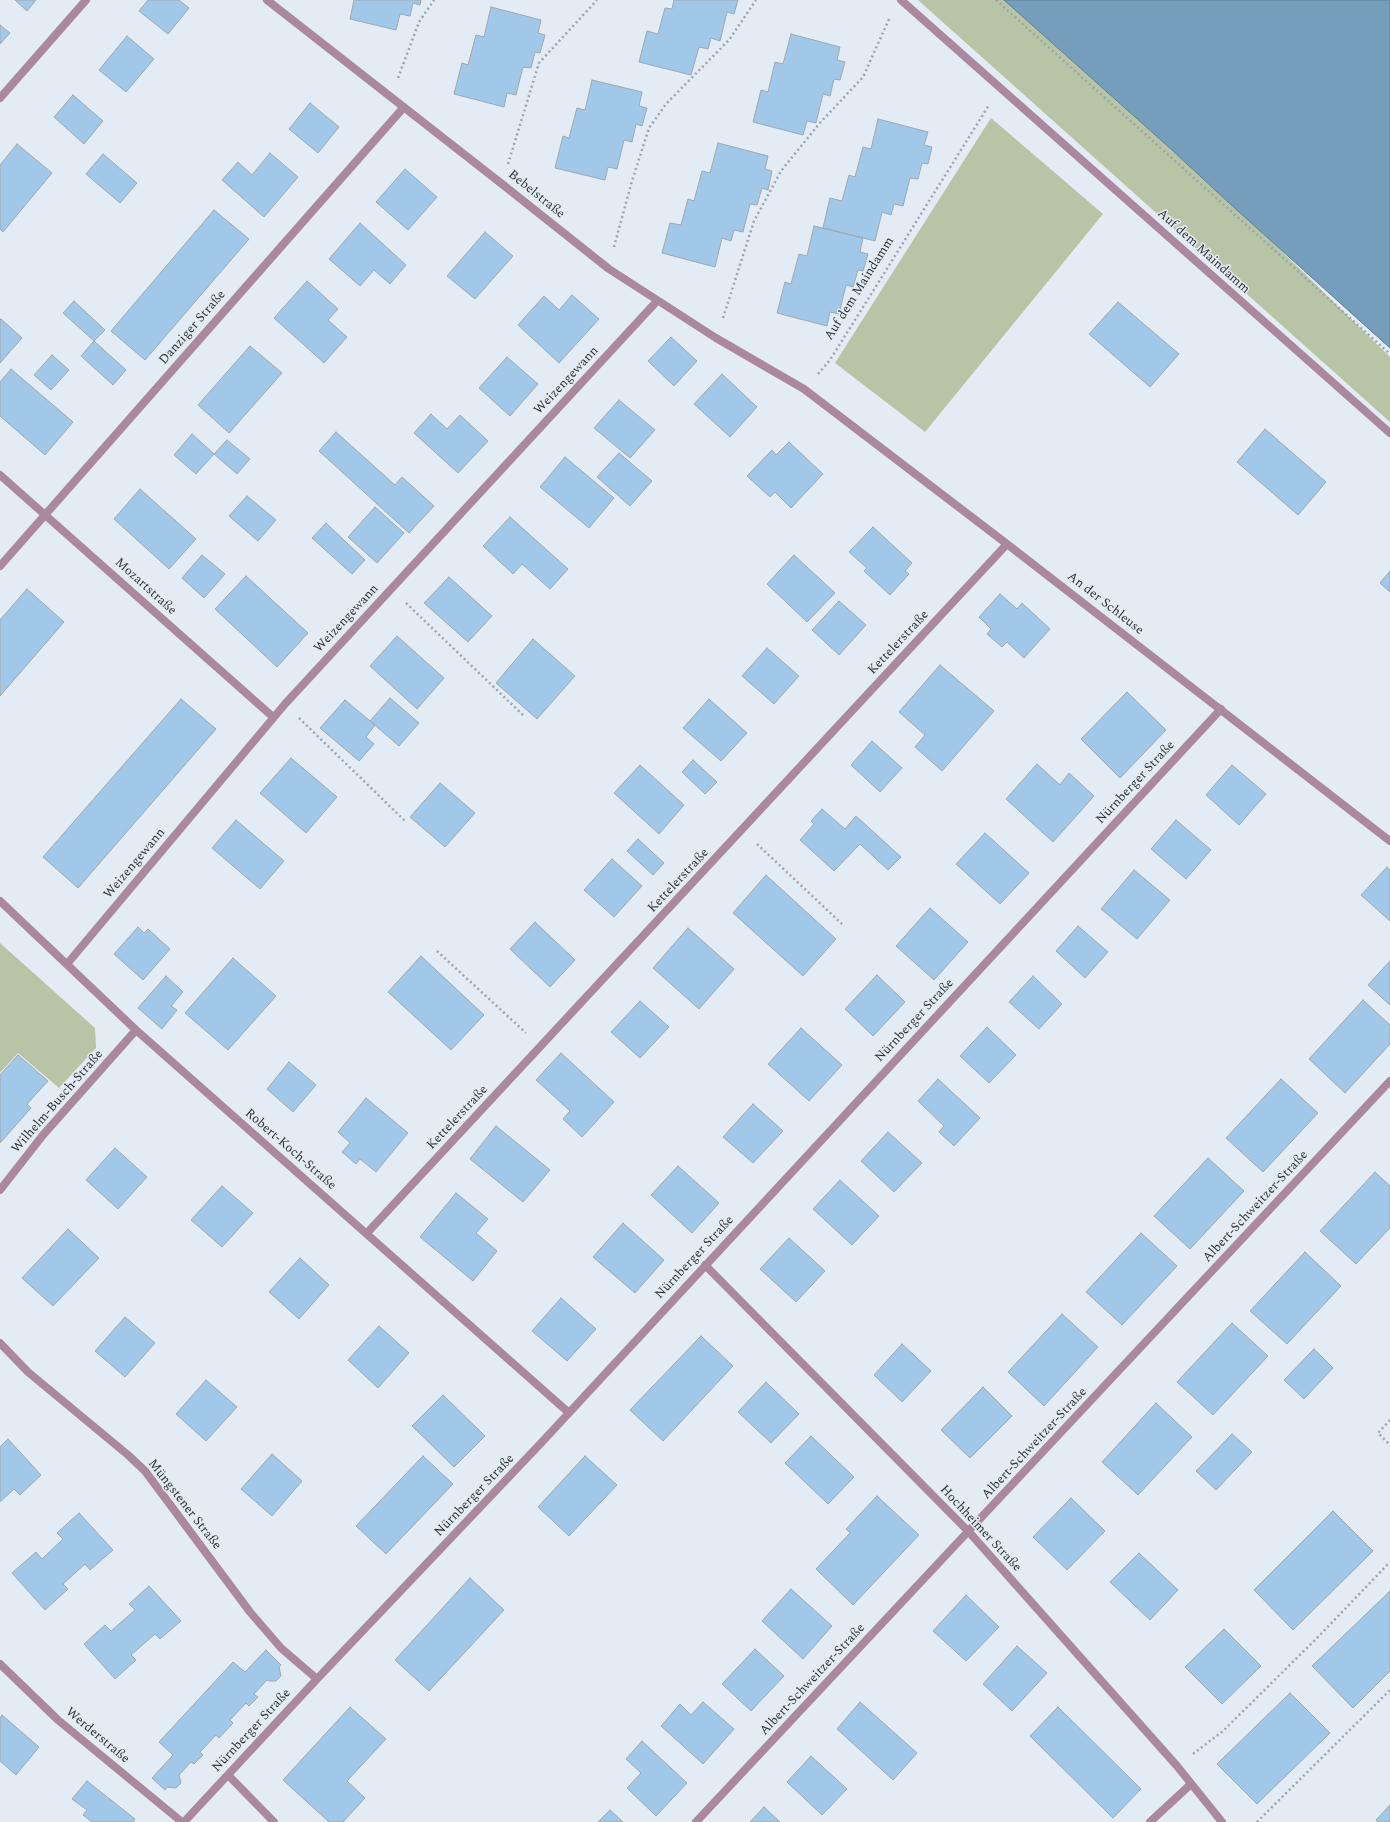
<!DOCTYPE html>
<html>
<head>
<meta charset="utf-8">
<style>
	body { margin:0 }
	canvas { display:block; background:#e3ecf5 }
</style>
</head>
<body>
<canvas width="1390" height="1822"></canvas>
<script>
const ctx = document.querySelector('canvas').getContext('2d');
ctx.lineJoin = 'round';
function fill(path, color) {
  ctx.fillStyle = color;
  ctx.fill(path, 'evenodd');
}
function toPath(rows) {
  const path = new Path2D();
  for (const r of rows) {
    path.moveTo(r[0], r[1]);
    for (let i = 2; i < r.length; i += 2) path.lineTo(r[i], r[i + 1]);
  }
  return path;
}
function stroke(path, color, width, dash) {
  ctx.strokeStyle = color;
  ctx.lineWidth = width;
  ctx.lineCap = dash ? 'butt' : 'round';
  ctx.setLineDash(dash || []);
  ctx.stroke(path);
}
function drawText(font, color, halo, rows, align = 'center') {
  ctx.font = font + ' Spectral,serif';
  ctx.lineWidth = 3;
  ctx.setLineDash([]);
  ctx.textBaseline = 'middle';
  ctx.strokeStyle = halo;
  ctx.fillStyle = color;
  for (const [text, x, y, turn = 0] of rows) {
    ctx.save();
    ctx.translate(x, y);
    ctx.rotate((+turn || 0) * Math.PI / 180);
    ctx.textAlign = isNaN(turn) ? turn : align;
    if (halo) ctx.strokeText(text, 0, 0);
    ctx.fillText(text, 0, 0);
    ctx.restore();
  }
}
fill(toPath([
	[918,0,1004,0,1172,150,1268,238,1390,357,1390,422],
	[991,118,1103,214,925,432,835,363],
	[0,943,95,1028,96,1048,59,1088,18,1053,0,1073]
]), '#b8c4a6');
const water = toPath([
	[1004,0,1390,0,1390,348,1228,202,1172,150,1004,0]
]);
fill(water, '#759ebc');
stroke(water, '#607e94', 1);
const building = toPath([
	[15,0,36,0,27,11,15,0],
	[148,0,179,0,189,8,168,34,139,11,148,0],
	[354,0,421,0,420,5,413,3,410,16,400,14,396,30,350,19,354,0],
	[674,0,738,0,734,14,727,12,720,41,711,38,708,49,699,47,691,75,639,62,647,31,658,34,665,8,672,9,674,0],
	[491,7,541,20,538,33,545,35,540,53,535,52,531,68,523,67,516,95,507,93,504,107,454,94,462,63,468,65,476,35,484,37,491,7],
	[0,25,10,33,0,44,0,25],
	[791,34,840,47,837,60,845,62,840,80,834,79,830,96,823,94,816,123,807,121,803,135,753,122,761,90,768,92,775,62,783,64,791,34],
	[127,36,154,59,126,92,99,70,127,36],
	[592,80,642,92,639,106,647,108,642,126,636,124,632,142,624,140,617,169,608,167,605,180,555,168,563,136,569,138,577,108,585,110,592,80],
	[73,95,103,121,84,144,54,117,73,95],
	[310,103,339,127,318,153,289,129,310,103],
	[878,119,928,132,924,145,932,147,928,164,922,163,918,179,910,178,903,206,894,204,891,215,882,212,875,241,823,228,830,198,842,201,849,175,855,177,863,147,871,149,878,119],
	[718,143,768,156,765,169,772,171,768,190,762,188,757,205,750,204,743,232,734,230,731,241,722,238,715,267,662,253,670,223,681,225,688,199,694,201,702,171,710,173,718,143],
	[17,144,52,173,3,232,0,229,0,165,17,144],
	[270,153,298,177,264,217,222,180,238,162,252,175,270,153],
	[103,154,137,183,120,203,86,174,103,154],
	[405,169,437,197,408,230,376,202,405,169],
	[214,210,249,239,145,360,111,331,214,210],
	[360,223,406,265,390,284,374,270,360,286,329,259,360,223],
	[814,226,863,238,860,252,868,254,863,271,858,270,853,287,846,285,839,314,830,312,827,326,777,313,785,282,791,284,799,254,807,256,814,226],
	[485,232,513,256,475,299,447,276,485,232],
	[307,281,338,309,328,320,347,337,324,363,274,318,307,281],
	[572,295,599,319,559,363,518,325,544,296,559,310,572,295],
	[74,301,105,330,94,341,63,313,74,301],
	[1118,302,1179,354,1150,387,1089,334,1118,302],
	[1,319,22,338,0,363,0,320,1,319],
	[671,337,697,361,674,386,648,361,671,337],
	[94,341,126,370,113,385,81,356,94,341],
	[250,346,282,373,229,433,198,405,250,346],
	[52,355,69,370,51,390,34,375,52,355],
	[507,357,538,384,510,416,479,388,507,357],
	[11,369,73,422,45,455,0,416,0,382,11,369],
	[722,374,757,407,730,437,694,404,722,374],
	[619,400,655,430,630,458,594,428,619,400],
	[431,414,447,429,460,415,488,441,458,473,414,433,431,414],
	[1265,429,1326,482,1298,515,1237,462,1265,429],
	[336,432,395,485,402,477,434,506,409,533,319,451,336,432],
	[192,434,214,454,196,474,174,455,192,434],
	[227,440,250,459,237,474,214,454,227,440],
	[789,442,823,474,791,508,775,492,770,497,747,476,772,450,776,455,789,442],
	[619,453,652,481,630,506,597,477,619,453],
	[565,457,614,498,589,528,540,487,565,457],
	[140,489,196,539,169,569,114,519,140,489],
	[247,496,276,520,258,541,229,516,247,496],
	[375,507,404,533,377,563,348,537,375,507],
	[510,517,568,569,550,589,522,564,513,574,483,546,510,517],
	[326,523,365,560,352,574,312,538,326,523],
	[873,527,912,563,905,571,909,574,890,595,864,571,867,568,849,552,873,527],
	[202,555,225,574,204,598,182,578,202,555],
	[794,555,835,593,807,622,767,584,794,555],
	[1390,571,1390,592,1380,583,1390,571],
	[246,576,308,633,277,667,215,609,246,576],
	[449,577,492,616,468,642,424,603,449,577],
	[27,589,64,622,0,696,0,620,27,589],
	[1000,594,1017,609,1022,603,1050,629,1024,658,1007,642,1002,647,987,634,991,629,979,617,1000,594],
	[839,601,866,625,839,655,812,630,839,601],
	[397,636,444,678,417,709,370,666,397,636],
	[533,639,575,676,537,719,496,683,533,639],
	[767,648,799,676,774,704,742,676,767,648],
	[940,665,994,711,942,771,915,747,925,735,899,712,940,665],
	[1127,692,1166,730,1120,778,1081,739,1127,692],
	[390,698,419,723,399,746,370,721,390,698],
	[181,699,216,729,78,888,43,857,181,699],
	[709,699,747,733,721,761,683,728,709,699],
	[345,700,375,725,366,737,374,744,359,761,320,728,345,700],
	[872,741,902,768,880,792,851,765,872,741],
	[291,758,337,797,306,833,260,793,291,758],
	[693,760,717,782,705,794,682,772,693,760],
	[1037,764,1060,785,1069,773,1094,796,1053,842,1006,799,1037,764],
	[640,765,684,805,659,834,614,793,640,765],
	[1232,765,1266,794,1239,825,1206,795,1232,765],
	[440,783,475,813,445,847,410,817,440,783],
	[822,809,845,829,856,816,901,857,888,870,860,844,834,871,800,840,814,824,811,821,822,809],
	[236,820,284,861,260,889,212,848,236,820],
	[1176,820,1211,850,1186,879,1151,849,1176,820],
	[985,833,1029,873,1000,904,956,864,985,833],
	[638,839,664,863,653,875,627,851,638,839],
	[612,859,642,886,614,917,584,890,612,859],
	[1387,867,1390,870,1390,921,1361,895,1387,867],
	[1134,870,1170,900,1137,939,1101,909,1134,870],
	[766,875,836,939,803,976,733,913,766,875],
	[930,908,968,942,934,980,896,946,930,908],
	[535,922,575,960,550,987,510,949,535,922],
	[1078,926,1108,952,1085,978,1056,951,1078,926],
	[138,927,144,933,148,929,170,949,143,980,114,954,138,927],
	[688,928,734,969,699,1009,653,968,688,928],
	[421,956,484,1015,451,1050,388,992,421,956],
	[233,958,276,996,228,1050,185,1013,233,958],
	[1390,961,1390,1005,1368,985,1390,961],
	[877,975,905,1002,873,1036,845,1009,877,975],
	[166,976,183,992,171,1006,177,1010,162,1029,138,1008,166,976],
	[1033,976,1062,1004,1039,1029,1009,1002,1033,976],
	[1363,1000,1390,1025,1390,1044,1345,1093,1309,1059,1363,1000],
	[640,1001,669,1027,640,1058,611,1032,640,1001],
	[987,1027,1016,1055,989,1083,960,1056,987,1027],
	[801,1028,842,1065,809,1101,768,1064,801,1028],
	[561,1053,614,1102,582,1137,563,1119,570,1111,536,1080,561,1053],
	[18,1055,48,1081,27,1104,31,1108,0,1143,0,1075,18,1055],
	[289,1062,316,1085,293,1112,267,1089,289,1062],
	[938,1079,980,1118,954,1146,939,1132,944,1126,918,1101,938,1079],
	[1281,1079,1318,1113,1263,1172,1226,1138,1281,1079],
	[366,1098,408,1133,376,1172,360,1159,356,1164,342,1152,350,1143,338,1132,366,1098],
	[753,1104,783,1131,753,1163,723,1137,753,1104],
	[496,1126,550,1170,523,1202,470,1159,496,1126],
	[888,1132,922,1163,894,1192,861,1161,888,1132],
	[115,1148,147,1177,118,1209,86,1180,115,1148],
	[1208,1158,1244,1191,1190,1249,1154,1216,1208,1158],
	[678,1166,719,1203,692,1233,651,1195,678,1166],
	[1375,1172,1390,1186,1390,1228,1356,1264,1320,1231,1375,1172],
	[840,1180,879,1216,852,1245,813,1209,840,1180],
	[222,1186,253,1213,222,1247,191,1220,222,1186],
	[456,1193,488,1219,476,1233,497,1251,473,1281,420,1237,456,1193],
	[623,1223,664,1260,635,1293,593,1257,623,1223],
	[68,1229,99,1258,53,1306,22,1278,68,1229],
	[1141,1233,1177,1266,1122,1325,1086,1292,1141,1233],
	[789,1238,825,1271,796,1302,760,1269,789,1238],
	[1305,1252,1341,1286,1287,1344,1250,1311,1305,1252],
	[300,1258,329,1285,299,1319,269,1292,300,1258],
	[561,1298,596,1329,567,1361,532,1331,561,1298],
	[1062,1314,1098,1347,1044,1406,1008,1372,1062,1314],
	[125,1317,155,1343,125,1377,95,1351,125,1317],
	[1232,1323,1268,1356,1213,1415,1177,1382,1232,1323],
	[379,1326,409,1353,378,1388,348,1360,379,1326],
	[701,1336,733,1366,663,1441,630,1410,701,1336],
	[902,1344,931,1371,902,1402,874,1375,902,1344],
	[1314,1349,1333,1368,1304,1399,1284,1380,1314,1349],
	[206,1380,237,1407,206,1441,176,1414,206,1380],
	[766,1382,799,1414,771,1443,738,1412,766,1382],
	[983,1387,1012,1416,970,1458,941,1430,983,1387],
	[443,1395,485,1436,454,1467,412,1426,443,1395],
	[1156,1403,1192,1437,1138,1495,1102,1462,1156,1403],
	[1232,1434,1252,1452,1216,1490,1196,1471,1232,1434],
	[811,1436,854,1477,828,1504,785,1463,811,1436],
	[8,1439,41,1475,20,1495,14,1489,0,1502,0,1447,8,1439],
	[272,1454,302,1481,272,1516,241,1489,272,1454],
	[423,1456,453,1484,386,1554,356,1526,423,1456],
	[585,1456,617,1485,569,1536,538,1507,585,1456],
	[877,1496,919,1535,853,1605,816,1569,850,1533,846,1529,877,1496],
	[1071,1498,1105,1531,1067,1570,1033,1537,1071,1498],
	[1333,1511,1373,1551,1293,1630,1254,1590,1333,1511],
	[79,1513,113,1550,90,1570,85,1564,63,1584,68,1589,45,1610,12,1573,36,1552,42,1559,63,1539,57,1533,79,1513],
	[1139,1553,1178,1590,1150,1620,1110,1582,1139,1553],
	[470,1578,504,1610,429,1691,395,1660,470,1578],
	[149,1586,181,1621,160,1639,155,1634,131,1655,136,1660,115,1679,84,1644,105,1625,111,1631,135,1610,129,1604,149,1586],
	[791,1589,832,1626,803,1659,762,1621,791,1589],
	[1390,1591,1390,1671,1353,1708,1312,1666,1390,1591],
	[966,1595,999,1627,966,1661,933,1631,966,1595],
	[1224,1629,1261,1666,1222,1704,1185,1667,1224,1629],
	[1017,1646,1047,1673,1012,1711,983,1684,1017,1646],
	[755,1649,784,1676,751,1711,722,1684,755,1649],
	[266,1650,281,1665,279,1667,281,1676,276,1681,269,1681,267,1680,254,1694,258,1697,249,1706,246,1703,230,1720,233,1723,219,1738,216,1735,200,1752,203,1755,194,1764,191,1762,179,1775,181,1783,176,1788,167,1787,165,1790,152,1778,173,1755,159,1742,233,1662,245,1672,266,1650],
	[1290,1693,1330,1733,1257,1804,1217,1764,1290,1693],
	[703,1702,734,1729,703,1764,661,1726,680,1704,691,1715,703,1702],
	[860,1702,917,1753,893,1780,837,1729,860,1702],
	[350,1707,386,1739,347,1781,365,1798,343,1822,329,1822,283,1780,350,1707],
	[1058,1707,1141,1789,1113,1818,1030,1736,1058,1707],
	[2,1715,39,1747,16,1775,0,1761,0,1718,2,1715],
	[642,1741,687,1783,656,1816,627,1788,641,1773,626,1759,642,1741],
	[811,1756,847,1789,822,1815,787,1782,811,1756],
	[87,1781,135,1819,133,1822,92,1822,83,1815,87,1810,72,1799,87,1781],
	[1390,1805,1390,1822,1378,1822,1376,1820,1390,1805],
	[764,1807,780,1822,750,1822,764,1807],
	[610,1810,623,1822,598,1822,610,1810]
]);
fill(building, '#a1c7e9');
stroke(building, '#9fa8b0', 1);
stroke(toPath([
	[996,0,1390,354],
	[398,78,419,22,434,0],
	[508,164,539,63,597,0],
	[614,247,632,181,649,128,666,104,729,40,756,0],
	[723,318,754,221,781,171,819,124,863,77,890,17],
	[818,374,830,360,989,105],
	[406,603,523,715],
	[299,718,405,821],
	[757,844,842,924],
	[437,951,526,1033],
	[1390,1420,1378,1433,1390,1445],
	[1193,1754,1223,1731,1318,1637,1390,1562],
	[1257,1822,1390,1690]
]), '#9ca4aa', 2.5, [2, 3]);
stroke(toPath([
	[267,0,502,184,609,269,716,338,804,389,1007,544,1390,841],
	[901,0,1390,433],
	[0,98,86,0],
	[0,475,273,717],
	[0,566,404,107],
	[0,901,136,1030,568,1412],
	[67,964,285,704,657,301],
	[0,1190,43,1135,136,1030],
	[367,1233,1007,544],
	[705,1265,969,1532,1177,1766,1222,1822],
	[0,1343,28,1372,128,1455,145,1471,250,1612,281,1648,317,1679],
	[0,1664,58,1720,182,1822],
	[228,1775,274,1822],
	[184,1822,317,1679,542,1442,1221,709],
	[696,1822,1390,1081],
	[1150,1822,1191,1784]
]), '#ac87a0', 8);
drawText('13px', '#2e3235', '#e3ecf5', [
	["Bebelstraße",536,195,39],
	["Auf dem Maindamm",1203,252,42],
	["Auf dem Maindamm",860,289,-58],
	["Danziger Straße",193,328,-49],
	["Weizengewann",567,381,-47],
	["Mozartstraße",145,587,42],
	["An der Schleuse",1105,604,38],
	["Weizengewann",347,619,-47],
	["Kettelerstraße",899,643,-47],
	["Nürnberger Straße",1136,783,-47],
	["Weizengewann",135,864,-50],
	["Kettelerstraße",679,881,-47],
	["Nürnberger Straße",915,1021,-47],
	["Wilhelm-Busch-Straße",58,1102,-49],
	["Kettelerstraße",458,1118,-47],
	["Robert-Koch-Straße",290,1150,41],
	["Albert-Schweitzer-Straße",1256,1207,-47],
	["Nürnberger Straße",695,1258,-47],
	["Albert-Schweitzer-Straße",1035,1444,-47],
	["Nürnberger Straße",475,1496,-46],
	["Müngstener Straße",184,1505,52],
	["Hochheimer Straße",980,1529,47],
	["Albert-Schweitzer-Straße",813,1680,-47],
	["Nürnberger Straße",252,1731,-47],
	["Werderstraße",97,1736,40]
]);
</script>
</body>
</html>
